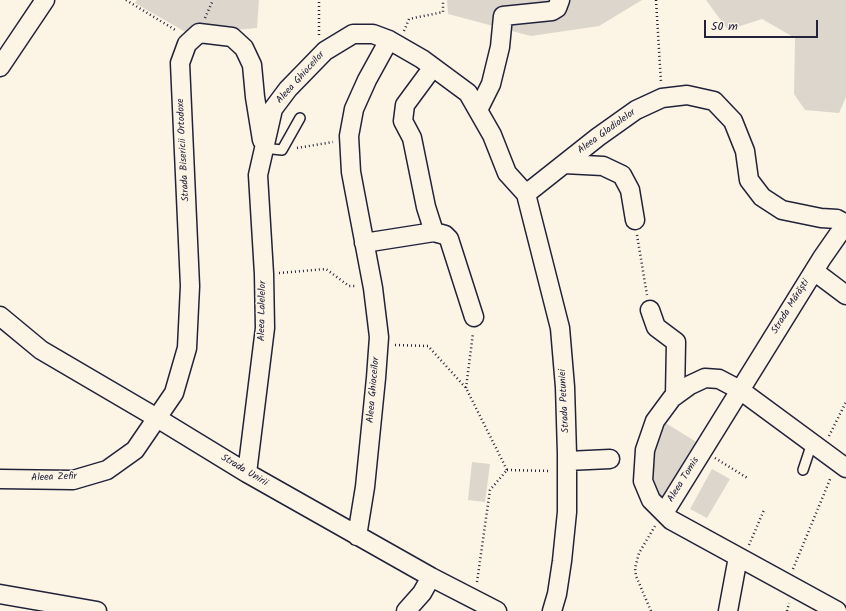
<!DOCTYPE html>
<html>
<head>
<meta charset="utf-8">
<style>
	body { margin:0 }
	#map { position:relative; width:846px; height:611px; overflow:hidden; background:#fcf5e5; font-family:Kalam,sans-serif }
	canvas { display:block }
	.scale { position:absolute; left:704px; top:20px; width:114px; height:18px; box-sizing:border-box; border:2px solid #22223b; border-top:0; padding-left:5px; font-size:12px; line-height:14px; white-space:nowrap; color:#22223b; -webkit-text-stroke:3px #fcf5e5; paint-order:stroke }
</style>
</head>
<body>
<div id="map">
<canvas width="846" height="611"></canvas>
<div class="scale">50 m</div>
</div>
<script>
const ctx = document.querySelector('canvas').getContext('2d');
ctx.lineJoin = 'round';
function fill(path, color) {
  ctx.fillStyle = color;
  ctx.fill(path, 'evenodd');
}
function toPath(rows) {
  const path = new Path2D();
  for (const r of rows) {
    path.moveTo(r[0], r[1]);
    for (let i = 2; i < r.length; i += 2) path.lineTo(r[i], r[i + 1]);
  }
  return path;
}
function stroke(path, color, width, dash) {
  ctx.strokeStyle = color;
  ctx.lineWidth = width;
  ctx.lineCap = dash ? 'butt' : 'round';
  ctx.setLineDash(dash || []);
  ctx.stroke(path);
}
function drawText(font, color, halo, rows, align = 'center') {
  ctx.font = font + ' Kalam,sans-serif';
  ctx.lineWidth = 3;
  ctx.setLineDash([]);
  ctx.textBaseline = 'middle';
  ctx.strokeStyle = halo;
  ctx.fillStyle = color;
  for (const [text, x, y, turn = 0] of rows) {
    ctx.save();
    ctx.translate(x, y);
    ctx.rotate((+turn || 0) * Math.PI / 180);
    ctx.textAlign = isNaN(turn) ? turn : align;
    if (halo) ctx.strokeText(text, 0, 0);
    ctx.fillText(text, 0, 0);
    ctx.restore();
  }
}
fill(toPath([
	[137,0,259,0,257,28,189,34,135,3],
	[447,0,642,0,599,26,531,36,448,14],
	[706,0,846,0,846,97,839,113,805,110,794,94,795,38,762,19,728,30],
	[659,419,703,446,665,509,653,498,646,465],
	[472,462,490,464,485,502,468,500],
	[712,469,730,479,707,518,690,509]
]), '#dcd6cc');
const service = toPath([
	[263,148,282,150,300,118],
	[803,470,812,443]
]);
const minor = toPath([
	[0,67,45,0],
	[478,110,491,84,500,47,503,16,552,11,557,8,560,0],
	[564,164,603,166,622,175,630,190,635,220],
	[526,194,598,137,636,110,662,98,687,95,714,101,733,121,745,151,749,180,762,197,782,210,821,218,837,219,846,224],
	[434,232,445,235,449,239,474,317],
	[364,243,434,232,426,207,412,138,403,121,405,105,433,67],
	[814,271,846,295],
	[650,310,656,327,676,342,675,396],
	[0,316,41,350,157,418,247,473,431,577,497,611],
	[567,461,610,459],
	[247,473,265,328,264,274,258,175,273,109,288,89,325,51,353,34,373,34,389,40,422,59,468,93,492,135,507,173,526,194,560,328,565,387,567,454,567,512,562,561,557,594,552,611],
	[0,479,73,480,107,470,135,450,174,393,187,348,190,286,180,63,187,44,199,33,232,37,244,48,252,65,255,97,262,140],
	[664,513,822,258,838,235,846,226],
	[357,536,365,487,376,378,379,337,373,288,351,172,349,136,354,109,367,80,389,40],
	[0,594,97,611],
	[406,611,422,593,431,577],
	[728,611,738,557],
	[837,611,671,520,651,500,643,481,645,450,655,421,672,398,690,385,705,378,719,379,740,390,846,468]
]);
stroke(service, '#22223b', 12);
stroke(minor, '#22223b', 21);
stroke(toPath([
	[126,0,177,31],
	[656,0,661,83],
	[205,18,213,0],
	[404,31,409,19,443,12,443,0],
	[319,35,319,0],
	[297,148,333,142],
	[637,235,647,295],
	[279,273,326,269,349,286,356,286],
	[395,345,428,346,466,388,507,470],
	[466,388,473,333],
	[829,436,846,402],
	[715,458,749,479],
	[507,470,551,471],
	[749,545,764,510],
	[793,569,831,477],
	[477,582,490,490,507,470],
	[651,611,636,576,635,568,639,553,655,526],
	[787,611,789,603]
]), '#22223b', 2.5, [1, 3]);
stroke(service, '#fcf5e5', 9);
stroke(minor, '#fcf5e5', 18);
drawText('10px', '#22223b', '#fcf5e5', [
	["Aleea Ghioceilor",301,78,-48],
	["Aleea Gladiolelor",607,132,-36],
	["Strada Bisericii Ortodoxe",184,150,-93],
	["Strada Mărăști",791,307,-58],
	["Aleea Lalelelor",263,311,-89],
	["Aleea Ghioceilor",374,390,-85],
	["Strada Petuniei",565,401,-93],
	["Strada Unirii",244,471,31],
	["Aleea Zefir",54,478,-2],
	["Aleea Tomis",684,480,-58]
]);
</script>
</body>
</html>
